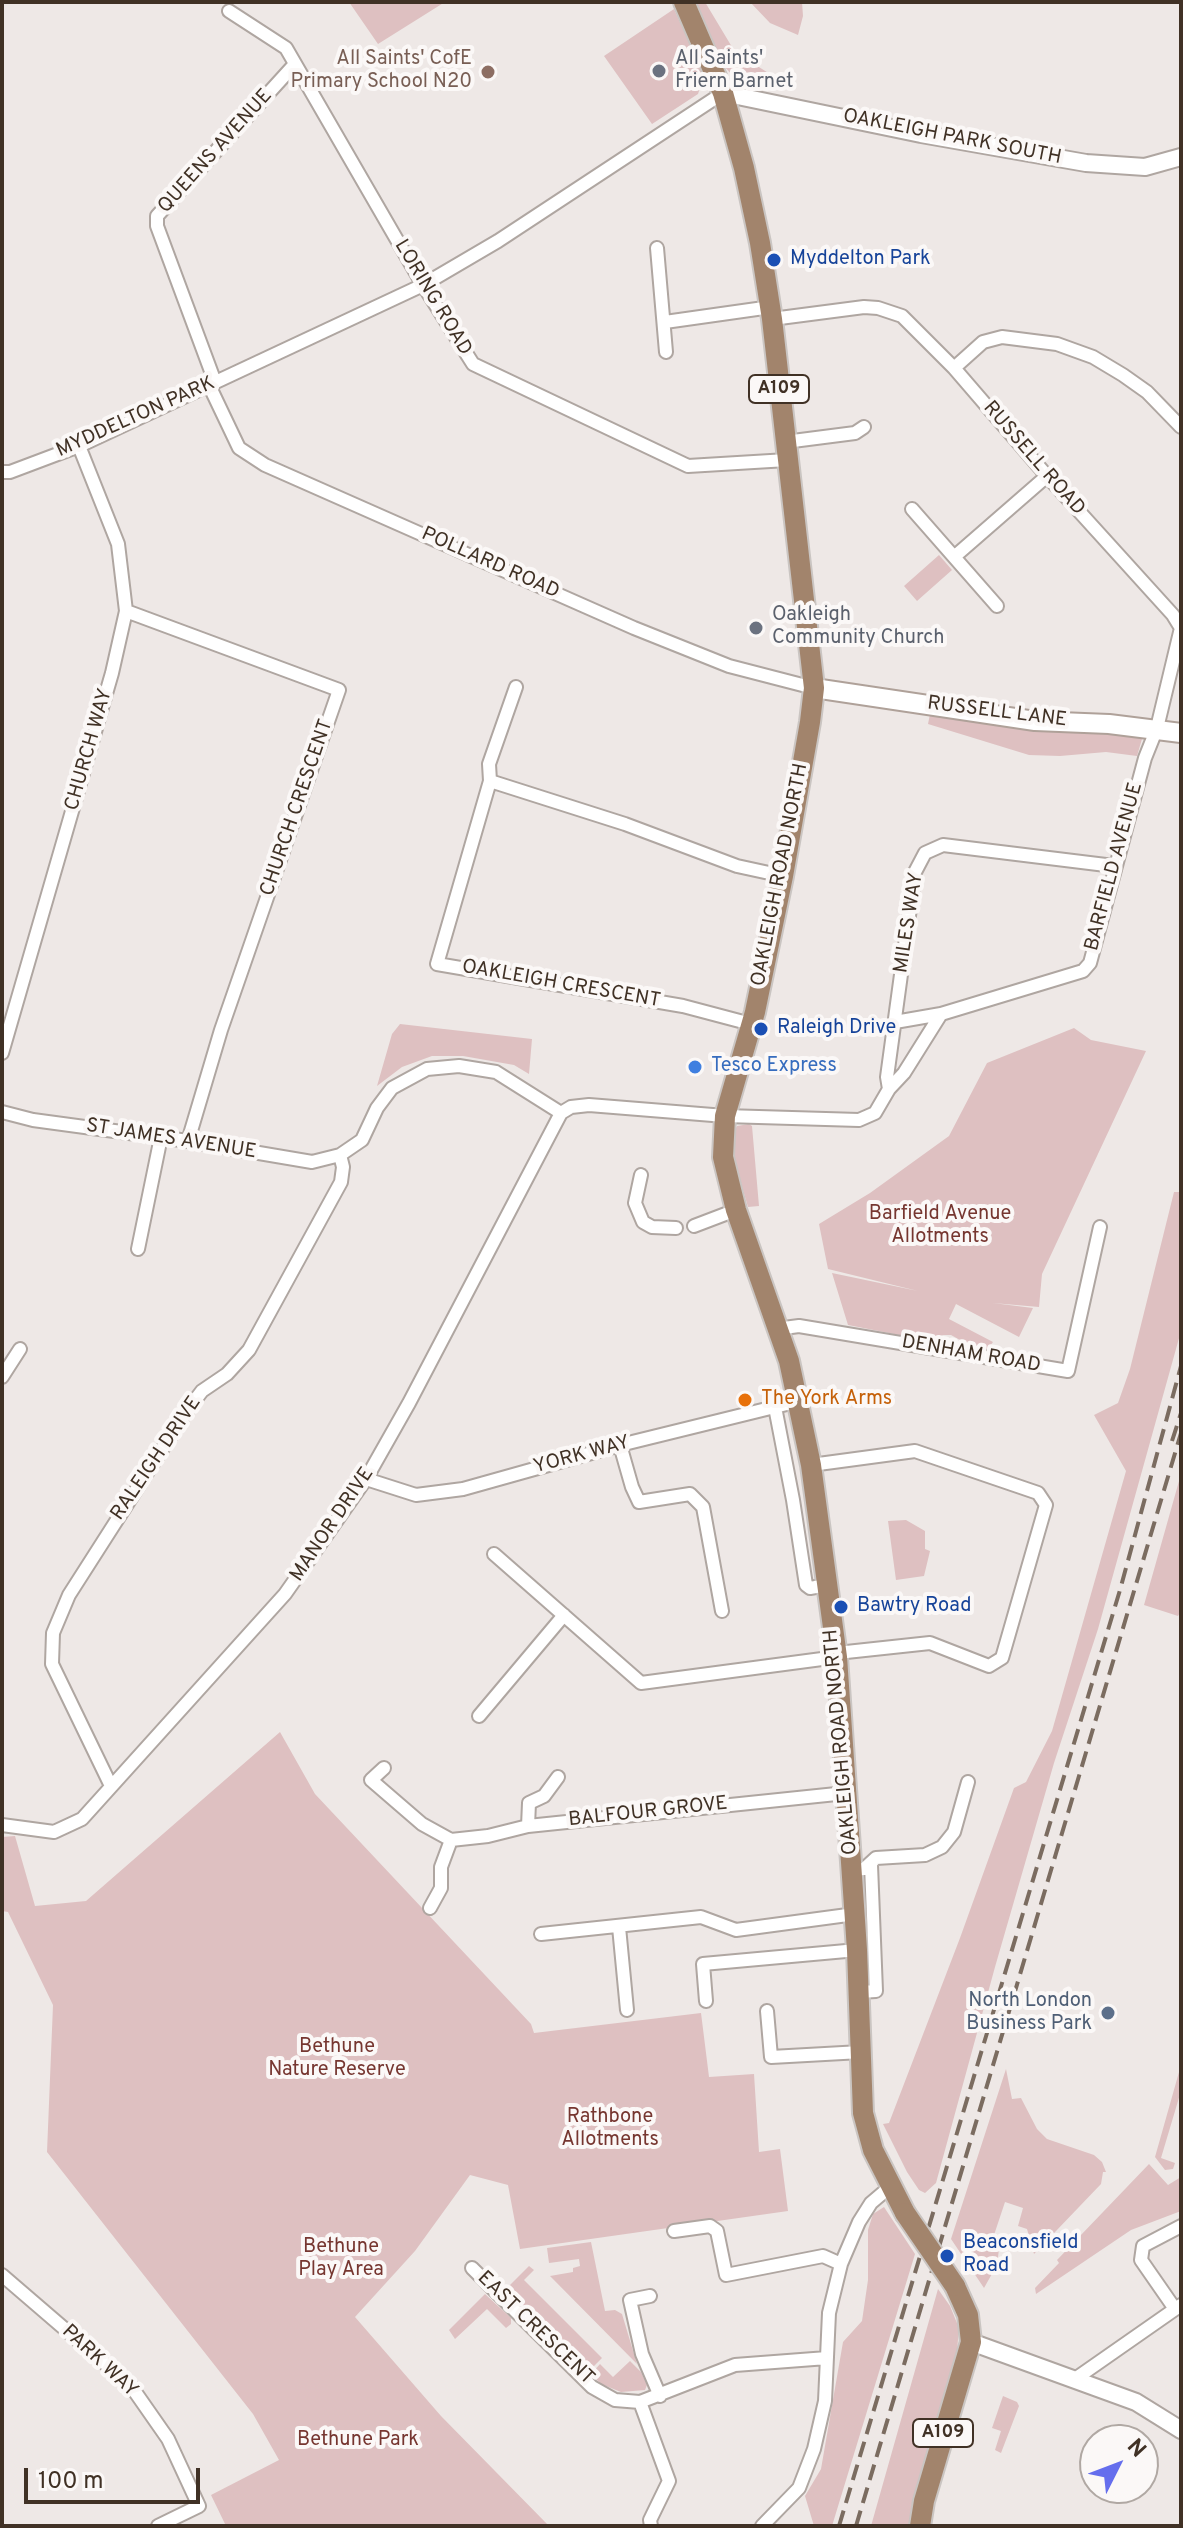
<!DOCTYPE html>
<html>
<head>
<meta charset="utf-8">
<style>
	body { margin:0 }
	#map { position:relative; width:1183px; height:2528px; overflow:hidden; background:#eee8e6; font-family:Overpass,sans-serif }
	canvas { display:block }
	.frame { position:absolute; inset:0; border:4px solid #403125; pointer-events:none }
	.north { position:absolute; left:1079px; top:2424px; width:80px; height:80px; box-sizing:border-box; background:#fbf8f7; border:2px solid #b0a8a3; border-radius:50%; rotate:48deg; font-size:22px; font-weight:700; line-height:32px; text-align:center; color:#403125 }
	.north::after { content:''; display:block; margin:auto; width:28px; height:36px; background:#656eed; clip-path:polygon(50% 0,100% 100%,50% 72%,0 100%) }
	.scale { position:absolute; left:24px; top:2468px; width:176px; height:36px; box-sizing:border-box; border:4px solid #403125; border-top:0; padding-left:10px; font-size:24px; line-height:28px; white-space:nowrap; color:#403125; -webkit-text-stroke:6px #fbf8f7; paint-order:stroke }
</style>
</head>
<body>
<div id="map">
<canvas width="1183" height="2528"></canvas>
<div class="frame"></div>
<div class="north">N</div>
<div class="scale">100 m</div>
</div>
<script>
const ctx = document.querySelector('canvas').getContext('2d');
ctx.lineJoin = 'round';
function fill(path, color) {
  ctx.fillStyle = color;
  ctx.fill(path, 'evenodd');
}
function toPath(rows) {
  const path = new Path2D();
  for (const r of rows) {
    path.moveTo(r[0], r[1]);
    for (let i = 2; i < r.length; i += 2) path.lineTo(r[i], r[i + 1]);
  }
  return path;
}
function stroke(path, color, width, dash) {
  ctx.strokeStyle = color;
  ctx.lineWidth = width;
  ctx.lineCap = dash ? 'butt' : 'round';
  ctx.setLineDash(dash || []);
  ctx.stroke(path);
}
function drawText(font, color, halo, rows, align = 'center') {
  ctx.font = font + ' Overpass,sans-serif';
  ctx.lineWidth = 8;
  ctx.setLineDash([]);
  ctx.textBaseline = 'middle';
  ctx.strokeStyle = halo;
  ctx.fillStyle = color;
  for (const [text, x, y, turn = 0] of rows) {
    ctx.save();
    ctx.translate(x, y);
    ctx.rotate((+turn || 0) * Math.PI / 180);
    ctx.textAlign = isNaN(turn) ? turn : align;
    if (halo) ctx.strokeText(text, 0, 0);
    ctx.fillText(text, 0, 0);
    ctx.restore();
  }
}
fill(toPath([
	[349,2,445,2,378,44],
	[691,2,705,2,735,52,770,74,766,88,733,76,723,65],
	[750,2,802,2,803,16,798,35,770,23],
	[674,9,702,71,702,82,698,94,652,124,604,56],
	[939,555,952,570,917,601,904,586],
	[930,714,991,724,1144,732,1137,756,1106,752,1060,756,1029,755,928,724],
	[400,1024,532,1039,529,1074,514,1065,463,1056,432,1056,402,1067,377,1086,392,1034],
	[1074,1028,1091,1040,1146,1051,1042,1274,1039,1307,993,1303,1033,1308,1019,1337,956,1304,949,1319,993,1342,990,1346,1004,1354,964,1348,960,1340,951,1335,943,1335,930,1341,848,1325,832,1273,918,1291,828,1269,819,1224,870,1193,949,1136,987,1063],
	[749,1124,752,1126,759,1206,748,1207,734,1159,733,1134,737,1126],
	[1174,1192,1181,1192,1181,1331,1098,1629,1054,1763,995,1967,936,2183,925,2193,919,2190,907,2172,883,2124,889,2123,960,1938,1014,1788,1026,1782,1052,1731,1126,1471,1094,1415,1118,1403,1130,1369],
	[1181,1474,1181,1611,1178,1616,1144,1605],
	[906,1520,925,1531,925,1549,930,1551,924,1576,896,1580,888,1521],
	[280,1732,315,1794,531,2024,534,2033,701,2013,709,2077,754,2074,759,2152,780,2149,788,2211,520,2249,508,2185,470,2175,415,2251,355,2317,441,2416,549,2526,226,2526,211,2495,279,2460,253,2414,47,2152,53,2005,8,1912,2,1911,2,1837,15,1836,35,1906,86,1901],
	[1181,2065,1181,2091,1161,2158,1175,2163,1173,2169,1165,2170,1155,2157],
	[1006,2069,1012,2099,1021,2098,1037,2129,1047,2139,1094,2155,1102,2162,1106,2172,1103,2172,1101,2184,1034,2254,1027,2229,1018,2226,1023,2208,1005,2202,993,2238,999,2249,997,2265,984,2288,951,2239],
	[1149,2164,1168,2185,1181,2177,1181,2211,1131,2230,1036,2294,1035,2288,1059,2263,1057,2260],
	[884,2207,915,2254,832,2526,814,2526,805,2496,821,2469,843,2342,862,2321,868,2280,868,2230,873,2214],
	[591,2242,605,2311,615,2310,622,2314,637,2364,550,2276,573,2272,573,2268,580,2266,579,2259,549,2263,547,2248],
	[529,2266,534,2270,524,2280,602,2358,589,2371,509,2291,508,2287],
	[938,2289,950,2306,959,2328,956,2363,914,2526,871,2526],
	[485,2294,511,2318,511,2324,506,2328,487,2309,455,2339,449,2330],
	[630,2361,641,2372,647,2385,645,2390,621,2392,601,2384,591,2374,600,2364,613,2377],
	[1003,2396,1017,2402,1019,2406,1001,2453,995,2450,1001,2431,992,2428]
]), '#dec0c1');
const minor = toPath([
	[229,11,286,48,423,285,473,364,688,466,787,460],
	[657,248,666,352],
	[665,322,771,307],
	[954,368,983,342,1002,337,1057,344,1093,357,1123,375,1147,392,1181,427],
	[215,382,157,226,157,216,295,64],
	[209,385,239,448,265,465,634,628,729,666,814,688],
	[785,442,855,433,864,427],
	[2,472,10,472,79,446,423,285,498,241,723,93],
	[912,509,997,606],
	[954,557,1047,476],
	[126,611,339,690,221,1030,188,1141],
	[490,781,489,764,516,687],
	[895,1022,941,1014],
	[751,1024,683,1006,437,964,490,781,625,824,737,866,783,876],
	[2,1053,112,673,126,611,118,544,79,446],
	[889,1089,887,1077,915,872,925,853,943,845,1114,866],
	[2,1112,33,1120,188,1141,312,1162,340,1155,362,1140,377,1108,392,1088,427,1069,459,1066,496,1072,561,1113,571,1107,589,1105,725,1116,859,1120,875,1113,889,1089,904,1073,941,1014,1083,971,1090,963,1145,758,1157,728,1181,628,1173,615,1047,476,954,368,902,316,878,308,864,307,772,319],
	[641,1175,635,1203,643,1222,652,1227,676,1228],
	[694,1226,736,1210],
	[138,1249,161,1137],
	[776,1329,799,1326,1068,1371,1100,1227],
	[2,1377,20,1349],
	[775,1407,793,1500,806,1585,810,1588,827,1585],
	[620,1445,632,1487,639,1502,690,1494,703,1507,722,1611],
	[811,1465,915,1451,1038,1493,1046,1505,1002,1658,989,1666,930,1643,837,1653],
	[366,1479,416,1495,463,1489,620,1445,799,1401],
	[494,1554,641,1683,837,1657],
	[479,1716,564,1615],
	[384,1768,371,1780,422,1824,451,1840,488,1836,528,1826,846,1793],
	[111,1786,52,1664,53,1633,69,1595,186,1412,202,1391,227,1374,249,1350,341,1182,343,1167,340,1155],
	[2,1825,54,1832,82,1819,285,1594,366,1479,409,1403,561,1113],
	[528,1826,529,1803,544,1796,558,1777],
	[852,1870,864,1869,876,1858,925,1855,942,1847,954,1832,968,1782],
	[430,1908,441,1888,441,1867,451,1840],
	[619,1927,627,2010],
	[541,1934,701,1917,736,1930,855,1914],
	[859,1992,876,1991,871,1865],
	[706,2001,703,1964,857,1950],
	[767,2011,771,2057,861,2052],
	[674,2231,710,2226,717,2231,726,2275,823,2256,841,2264],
	[472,2268,592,2387,615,2400,640,2402,735,2365,827,2358],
	[2,2275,131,2386,168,2439,199,2506,158,2526],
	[650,2296,630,2300,642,2354,660,2396],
	[1175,2309,1141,2260,1143,2246,1181,2226],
	[1075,2379,1181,2305],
	[640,2402,669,2481,650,2520,651,2526],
	[762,2526,799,2488,814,2449,825,2401,829,2313,841,2264,859,2222,871,2203,891,2186]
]);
const tertiary = toPath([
	[723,93,921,134,1086,163,1145,167,1181,157],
	[971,2342,1136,2402,1181,2430]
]);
const secondary = toPath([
	[814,688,1035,721,1109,724,1181,733]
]);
const primary = toPath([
	[684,2,723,93,744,168,760,243,772,319,814,688,810,722,783,876,755,1012,725,1116,723,1157,736,1210,789,1361,811,1465,837,1657,857,1950,863,2113,873,2150,905,2213],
	[920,2526,924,2501,971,2342,968,2315,955,2286]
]);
stroke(minor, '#afa6a1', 16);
stroke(tertiary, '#afa6a1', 20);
stroke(secondary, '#afa199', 22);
stroke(primary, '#cac5c2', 24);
stroke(minor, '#fff', 12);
stroke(tertiary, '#fff', 16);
stroke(secondary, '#fff', 18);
stroke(primary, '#a2846c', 20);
stroke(toPath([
	[1172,1441,1181,1413],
	[839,2526,1120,1590,1181,1366],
	[856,2526,1181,1433]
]), '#7b6c60', 4, [16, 8]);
const primaryBridge = toPath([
	[905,2213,955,2286]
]);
stroke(primaryBridge, '#cac5c2', 24, []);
stroke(primaryBridge, '#a2846c', 20);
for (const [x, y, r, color] of [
	[659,71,8,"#6b7280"],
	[488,72,8,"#8d6e63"],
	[774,260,8,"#1a4fb4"],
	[756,628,8,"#6b7280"],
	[761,1029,8,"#1a4fb4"],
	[695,1067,8,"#3f7fe0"],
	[745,1400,8,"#e8710a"],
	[841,1607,8,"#1a4fb4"],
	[1108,2013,8,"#5c6f8a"],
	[947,2256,8,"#1a4fb4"]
]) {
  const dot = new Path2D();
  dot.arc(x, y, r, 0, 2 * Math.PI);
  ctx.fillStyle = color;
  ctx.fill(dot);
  stroke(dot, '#fbf8f7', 3);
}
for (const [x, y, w] of [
	[779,389,60],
	[943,2433,60]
]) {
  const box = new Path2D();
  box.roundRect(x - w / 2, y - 14, w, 28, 6);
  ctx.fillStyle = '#fbf8f7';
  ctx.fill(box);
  stroke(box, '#403125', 2);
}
drawText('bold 18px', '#403125', null, [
	["A109",779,389],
	["A109",943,2433]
]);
drawText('20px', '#785e54', '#fbf8f7', [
	["All Saints' CofE",472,60],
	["Primary School N20",472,83]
], 'right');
drawText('20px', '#5b616d', '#fbf8f7', [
	["All Saints'",675,60],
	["Friern Barnet",675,83],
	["Oakleigh",772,616],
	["Community Church",772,639]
], 'left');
drawText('20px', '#403125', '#fbf8f7', [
	["OAKLEIGH PARK SOUTH",952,138,11],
	["QUEENS AVENUE",216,152,-48],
	["LORING ROAD",432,298,59],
	["MYDDELTON PARK",136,418,-24],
	["RUSSELL ROAD",1033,459,49],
	["POLLARD ROAD",490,564,24],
	["RUSSELL LANE",997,713,7],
	["CHURCH WAY",90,750,-74],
	["CHURCH CRESCENT",298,808,-71],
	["BARFIELD AVENUE",1115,867,-75],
	["OAKLEIGH ROAD NORTH",781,875,-79],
	["MILES WAY",910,923,-81],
	["OAKLEIGH CRESCENT",561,985,10],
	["ST JAMES AVENUE",171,1140,9],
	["DENHAM ROAD",971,1355,10],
	["YORK WAY",582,1456,-15],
	["RALEIGH DRIVE",157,1459,-56],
	["MANOR DRIVE",333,1525,-56],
	["OAKLEIGH ROAD NORTH",842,1742,-95],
	["BALFOUR GROVE",648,1813,-6],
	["EAST CRESCENT",535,2329,44],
	["PARK WAY",99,2362,43]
]);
drawText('20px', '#164399', '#fbf8f7', [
	["Myddelton Park",790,260],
	["Raleigh Drive",777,1029],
	["Bawtry Road",857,1607],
	["Beaconsfield",963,2244],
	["Road",963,2267]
], 'left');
drawText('20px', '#366cbe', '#fbf8f7', [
	["Tesco Express",711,1067]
], 'left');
drawText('20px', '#763630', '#fbf8f7', [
	["Barfield Avenue",940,1215],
	["Allotments",940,1238],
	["Bethune",337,2048],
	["Nature Reserve",337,2071],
	["Rathbone",610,2118],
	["Allotments",610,2141],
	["Bethune",341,2248],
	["Play Area",341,2271],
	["Bethune Park",358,2441]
]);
drawText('20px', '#c56008', '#fbf8f7', [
	["The York Arms",761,1400]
], 'left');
drawText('20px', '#4e5e75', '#fbf8f7', [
	["North London",1092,2002],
	["Business Park",1092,2025]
], 'right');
</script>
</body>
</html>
